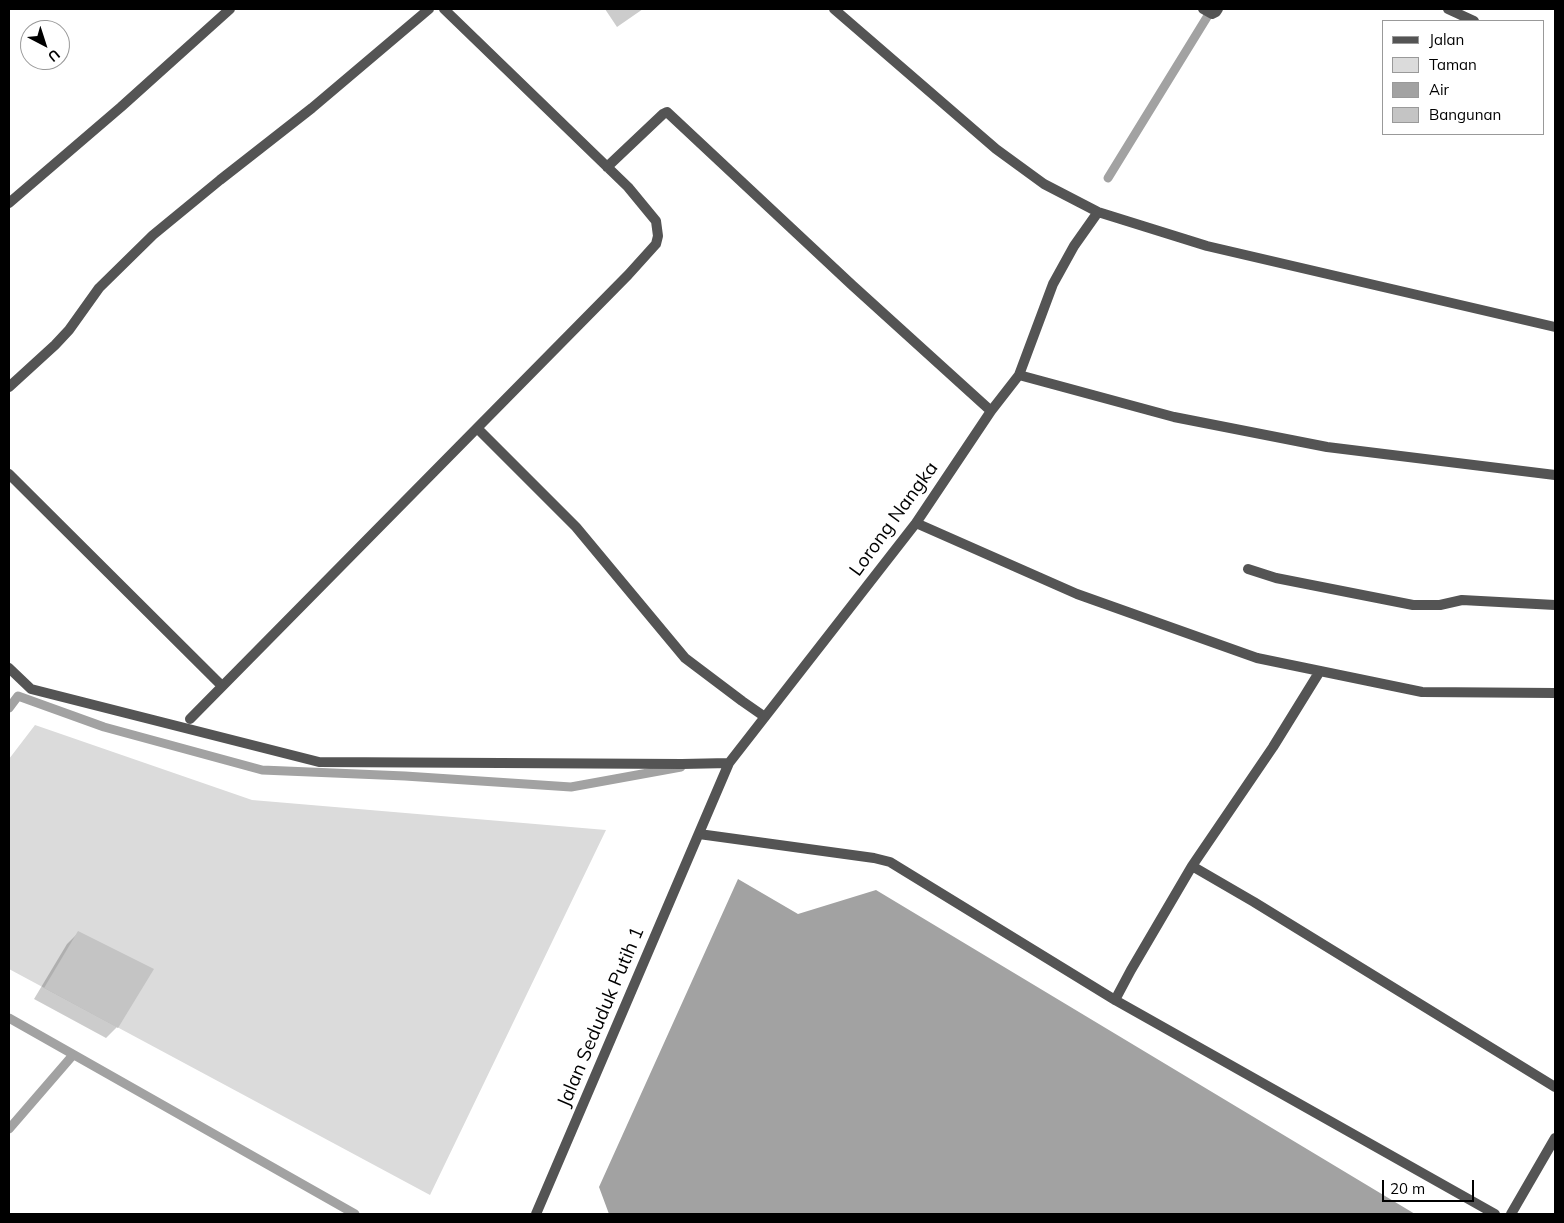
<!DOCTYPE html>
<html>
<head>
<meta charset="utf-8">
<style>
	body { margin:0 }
	#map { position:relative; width:1564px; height:1223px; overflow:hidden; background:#fff; font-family:Mulish,sans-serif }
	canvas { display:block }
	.frame { position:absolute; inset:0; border:10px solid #000; pointer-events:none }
	.legend { position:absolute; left:1382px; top:20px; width:162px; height:115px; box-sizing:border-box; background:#fff; border:1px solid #999; margin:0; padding:6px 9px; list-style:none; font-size:15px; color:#000 }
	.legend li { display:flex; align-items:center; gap:10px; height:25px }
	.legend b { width:25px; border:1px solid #999 }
	.north { position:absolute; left:20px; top:20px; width:50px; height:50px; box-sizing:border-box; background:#fff; border:1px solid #999; border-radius:50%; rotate:140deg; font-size:14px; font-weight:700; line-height:20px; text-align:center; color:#000 }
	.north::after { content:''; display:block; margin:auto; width:18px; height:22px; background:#000; clip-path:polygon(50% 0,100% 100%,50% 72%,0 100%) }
	.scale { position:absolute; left:1382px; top:1180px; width:92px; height:22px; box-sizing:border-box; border:2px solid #000; border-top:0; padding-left:6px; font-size:15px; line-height:18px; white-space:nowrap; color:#000; -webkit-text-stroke:4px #fff; paint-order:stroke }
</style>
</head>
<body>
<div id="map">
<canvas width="1564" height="1223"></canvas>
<div class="frame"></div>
<ul class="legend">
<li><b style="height:6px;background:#545454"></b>Jalan</li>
<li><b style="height:14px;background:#dbdbdb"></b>Taman</li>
<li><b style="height:14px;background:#a2a2a2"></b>Air</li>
<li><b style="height:14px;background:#c4c4c4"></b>Bangunan</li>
</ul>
<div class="north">U</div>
<div class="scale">20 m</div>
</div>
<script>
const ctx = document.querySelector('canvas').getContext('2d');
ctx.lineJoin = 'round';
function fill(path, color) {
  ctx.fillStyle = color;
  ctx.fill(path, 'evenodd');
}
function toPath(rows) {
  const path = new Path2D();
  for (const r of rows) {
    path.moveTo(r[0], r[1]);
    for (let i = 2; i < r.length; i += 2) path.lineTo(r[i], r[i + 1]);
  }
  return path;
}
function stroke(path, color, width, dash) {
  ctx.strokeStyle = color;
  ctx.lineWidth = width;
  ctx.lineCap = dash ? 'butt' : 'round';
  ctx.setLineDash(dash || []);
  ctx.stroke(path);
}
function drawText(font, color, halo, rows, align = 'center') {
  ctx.font = font + ' Mulish,sans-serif';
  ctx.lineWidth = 5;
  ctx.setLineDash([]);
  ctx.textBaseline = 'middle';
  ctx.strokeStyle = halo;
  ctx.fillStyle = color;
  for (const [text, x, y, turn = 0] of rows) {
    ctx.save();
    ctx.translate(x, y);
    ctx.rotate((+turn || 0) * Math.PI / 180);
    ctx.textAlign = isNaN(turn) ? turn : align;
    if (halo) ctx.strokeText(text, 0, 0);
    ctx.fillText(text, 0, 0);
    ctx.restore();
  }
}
fill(toPath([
	[35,725,252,800,606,830,430,1195,9,969,9,759]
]), '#dbdbdb');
fill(toPath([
	[738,879,798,914,876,890,1415,1214,609,1214,599,1187]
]), '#a2a2a2');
fill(toPath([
	[605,9,643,9,617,27],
	[78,933,117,1027,106,1038,34,999,67,944]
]), '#0003');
stroke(toPath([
	[1108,178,1212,9],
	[9,708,18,696,104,727,262,770,405,776,571,787,681,767],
	[9,1018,355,1214],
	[9,1129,73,1055]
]), '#a2a2a2', 9);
fill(toPath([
	[78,931,154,969,118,1028,44,988]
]), '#c4c4c4');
stroke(toPath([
	[834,9,996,149,1044,184,1098,212,1207,246,1555,327],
	[1203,9,1212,14,1216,12,1218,9],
	[1448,9,1474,21],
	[607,167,663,114,667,112,852,285,991,411],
	[9,203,121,107,230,9],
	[1019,375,1174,417,1327,447,1555,475],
	[9,387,55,345,69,330,99,288,153,235,220,180,312,108,429,9],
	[477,428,576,527,685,658,742,701,765,717],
	[9,474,222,686],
	[916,523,1077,594,1257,658,1422,692,1555,693],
	[1248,569,1276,578,1413,605,1440,605,1462,600,1555,605],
	[9,668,31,689,319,762,682,764,729,763],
	[190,719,628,275,656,244,658,236,656,221,628,187,444,9],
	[699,834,874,858,890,862,1115,1000,1495,1214],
	[1192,866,1254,902,1555,1087],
	[1115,1000,1131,970,1192,866,1273,747,1320,671],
	[536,1214,729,763,916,523,991,411,1019,375,1053,284,1074,246,1098,212],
	[1511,1214,1555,1138]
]), '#545454', 10);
drawText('19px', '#000', '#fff', [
	["Lorong Nangka",894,519,-54],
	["Jalan Seduduk Putih 1",601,1017,-67]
]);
</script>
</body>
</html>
